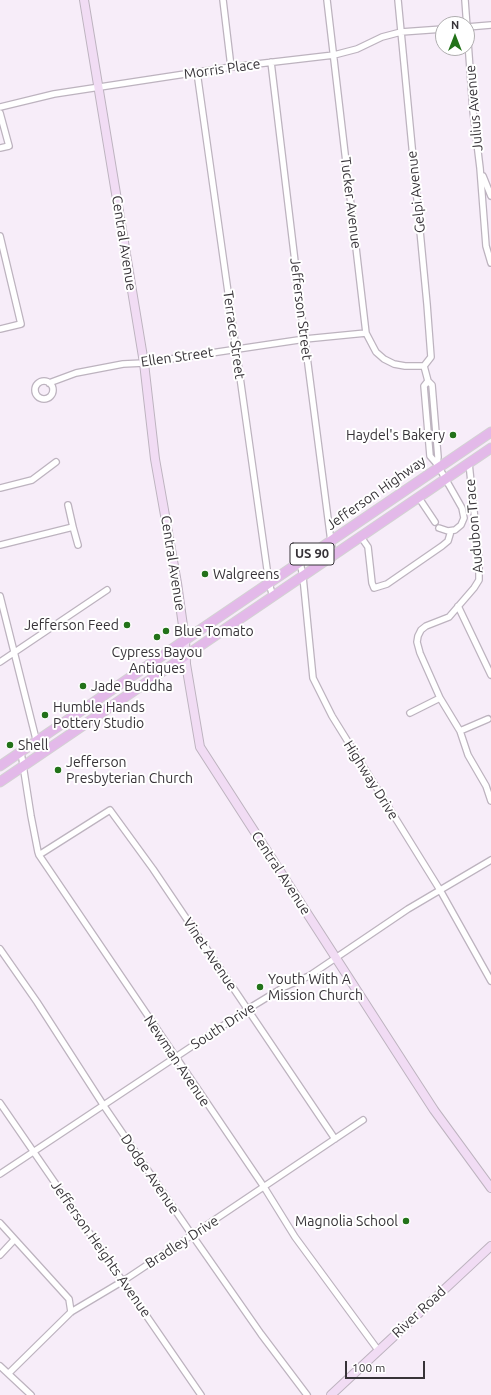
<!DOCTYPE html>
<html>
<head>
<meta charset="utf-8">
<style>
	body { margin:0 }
	#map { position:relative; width:491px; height:1395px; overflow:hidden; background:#f7edf9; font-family:Ubuntu,sans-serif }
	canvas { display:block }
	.north { position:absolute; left:435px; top:16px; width:40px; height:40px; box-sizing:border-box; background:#fff; border:1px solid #afadaf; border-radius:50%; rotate:0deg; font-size:11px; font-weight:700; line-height:16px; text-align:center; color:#373338 }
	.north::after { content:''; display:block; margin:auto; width:14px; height:18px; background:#227219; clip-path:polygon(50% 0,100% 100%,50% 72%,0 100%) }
	.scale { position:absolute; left:345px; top:1361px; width:80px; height:18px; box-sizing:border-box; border:2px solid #373338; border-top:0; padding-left:5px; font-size:12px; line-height:14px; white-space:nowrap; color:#373338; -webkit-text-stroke:3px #fff; paint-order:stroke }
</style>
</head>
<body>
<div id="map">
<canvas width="491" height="1395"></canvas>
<div class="north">N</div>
<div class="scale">100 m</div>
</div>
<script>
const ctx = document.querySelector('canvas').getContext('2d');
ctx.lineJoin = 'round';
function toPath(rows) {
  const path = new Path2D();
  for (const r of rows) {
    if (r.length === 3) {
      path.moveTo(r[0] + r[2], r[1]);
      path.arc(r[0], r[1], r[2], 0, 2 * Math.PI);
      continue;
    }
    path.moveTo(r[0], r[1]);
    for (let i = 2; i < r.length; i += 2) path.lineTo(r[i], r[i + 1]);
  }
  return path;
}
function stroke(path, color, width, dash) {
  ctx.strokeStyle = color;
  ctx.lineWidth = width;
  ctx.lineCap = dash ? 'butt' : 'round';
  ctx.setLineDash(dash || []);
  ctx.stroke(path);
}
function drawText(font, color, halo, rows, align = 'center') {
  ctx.font = font + ' Ubuntu,sans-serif';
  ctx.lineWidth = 4;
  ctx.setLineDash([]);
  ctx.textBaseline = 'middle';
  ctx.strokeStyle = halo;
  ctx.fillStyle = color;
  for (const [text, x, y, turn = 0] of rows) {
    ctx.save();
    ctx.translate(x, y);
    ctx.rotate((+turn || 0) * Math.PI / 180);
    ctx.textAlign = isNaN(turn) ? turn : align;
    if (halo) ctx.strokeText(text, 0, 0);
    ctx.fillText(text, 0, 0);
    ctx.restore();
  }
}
const minor = toPath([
	[223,0,231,67],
	[327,0,366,333,376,352,384,359,394,364,405,366,424,366],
	[398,0,427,304,431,357,424,366,428,381],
	[465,0,473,111,480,168,486,246,491,263],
	[467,27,491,25],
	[271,62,299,295,333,557],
	[197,72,269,583,273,597],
	[0,107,54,94,231,67,334,55,357,49,382,37,401,32,443,29],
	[0,113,9,146,0,148],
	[483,176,491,196],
	[0,236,21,324,0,329],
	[44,390,9],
	[49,383,76,373,123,364,144,363,305,339,366,333],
	[437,464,438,457,432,385,428,381,424,386,430,456,437,464,462,508,464,518,461,525,455,530,448,531,439,528],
	[0,488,32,480,56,462],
	[419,498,435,522],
	[73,527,78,545],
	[361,537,368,547,372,583,374,588,387,584,442,546,448,541,451,531],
	[0,545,73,527,68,505],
	[300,562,303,577,313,678,332,716,440,890,491,981],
	[0,596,40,755],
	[458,606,491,675],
	[0,662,107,590],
	[440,698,420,653,417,642,418,636,421,630,426,626,449,617,474,588,479,580,479,559,469,463],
	[410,713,440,698,460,731,468,755,486,786,491,801],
	[460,731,488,719],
	[21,752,31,816,38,852,39,855,264,1187,295,1237,378,1350],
	[39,855,110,810,153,869,335,1139],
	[0,949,37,1002,104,1106,192,1235,261,1334,307,1395],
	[0,1103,201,1395],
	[0,1174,248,1009,284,987,309,976,408,909,491,860],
	[0,1223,69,1299,71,1312],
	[0,1255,14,1240],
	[0,1366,31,1395],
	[9,1373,71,1312,123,1281,192,1235,363,1120]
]);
const secondary = toPath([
	[84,0,144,363,155,459,177,583,185,640,186,664,200,747,410,1073,434,1110,491,1188],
	[331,1395,491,1246]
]);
const primary = toPath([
	[0,766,491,432],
	[0,782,491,448]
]);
stroke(minor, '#bdb3bf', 8);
stroke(secondary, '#bdb3bf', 10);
stroke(primary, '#d3d2d3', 11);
stroke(minor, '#fff', 5.5);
stroke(secondary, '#f1dcf4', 8);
stroke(primary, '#e3b9e9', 9);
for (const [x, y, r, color] of [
	[453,435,4,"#227219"],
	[205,574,4,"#227219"],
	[127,625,4,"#227219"],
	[166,631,4,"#227219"],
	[157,637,4,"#227219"],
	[83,686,4,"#227219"],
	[45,715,4,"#227219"],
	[10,745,4,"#227219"],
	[58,770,4,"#227219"],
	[260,987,4,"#227219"],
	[406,1221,4,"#227219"]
]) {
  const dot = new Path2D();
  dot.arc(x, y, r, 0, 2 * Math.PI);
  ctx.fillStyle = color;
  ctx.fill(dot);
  stroke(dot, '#fff', 1.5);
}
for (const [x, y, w] of [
	[312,554,44]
]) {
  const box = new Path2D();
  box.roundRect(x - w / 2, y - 11, w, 22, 3);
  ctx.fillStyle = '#fff';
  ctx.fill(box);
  stroke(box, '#373338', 1);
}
drawText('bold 13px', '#373338', null, [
	["US 90",312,554]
]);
drawText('14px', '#373338', '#fff', [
	["Morris Place",222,69,-8],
	["Julius Avenue",474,108,-95],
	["Gelpi Avenue",416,192,-96],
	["Tucker Avenue",351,203,83],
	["Central Avenue",124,243,81],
	["Jefferson Street",301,309,83],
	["Terrace Street",234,335,82],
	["Ellen Street",177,357,-8],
	["Jefferson Highway",376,493,-35],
	["Audubon Trace",474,526,-95],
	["Central Avenue",173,563,81],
	["Highway Drive",371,780,58],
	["Central Avenue",281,873,57],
	["Vinet Avenue",210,954,56],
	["South Drive",223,1026,-33],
	["Newman Avenue",177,1061,56],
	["Dodge Avenue",150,1174,56],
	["Bradley Drive",182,1242,-33],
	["Jefferson Heights Avenue",101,1249,55],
	["River Road",419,1312,-43]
]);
drawText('14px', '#373338', '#fff', [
	["Haydel's Bakery",445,435,"right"],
	["Walgreens",213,574],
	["Jefferson Feed",119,625,"right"],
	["Blue Tomato",174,631],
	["Cypress Bayou",157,652,"center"],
	["Antiques",157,668,"center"],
	["Jade Buddha",91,686],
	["Humble Hands",53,707],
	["Pottery Studio",53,723],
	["Shell",18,745],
	["Jefferson",66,762],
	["Presbyterian Church",66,778],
	["Youth With A",268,979],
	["Mission Church",268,995],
	["Magnolia School",398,1221,"right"]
], 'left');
</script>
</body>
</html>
